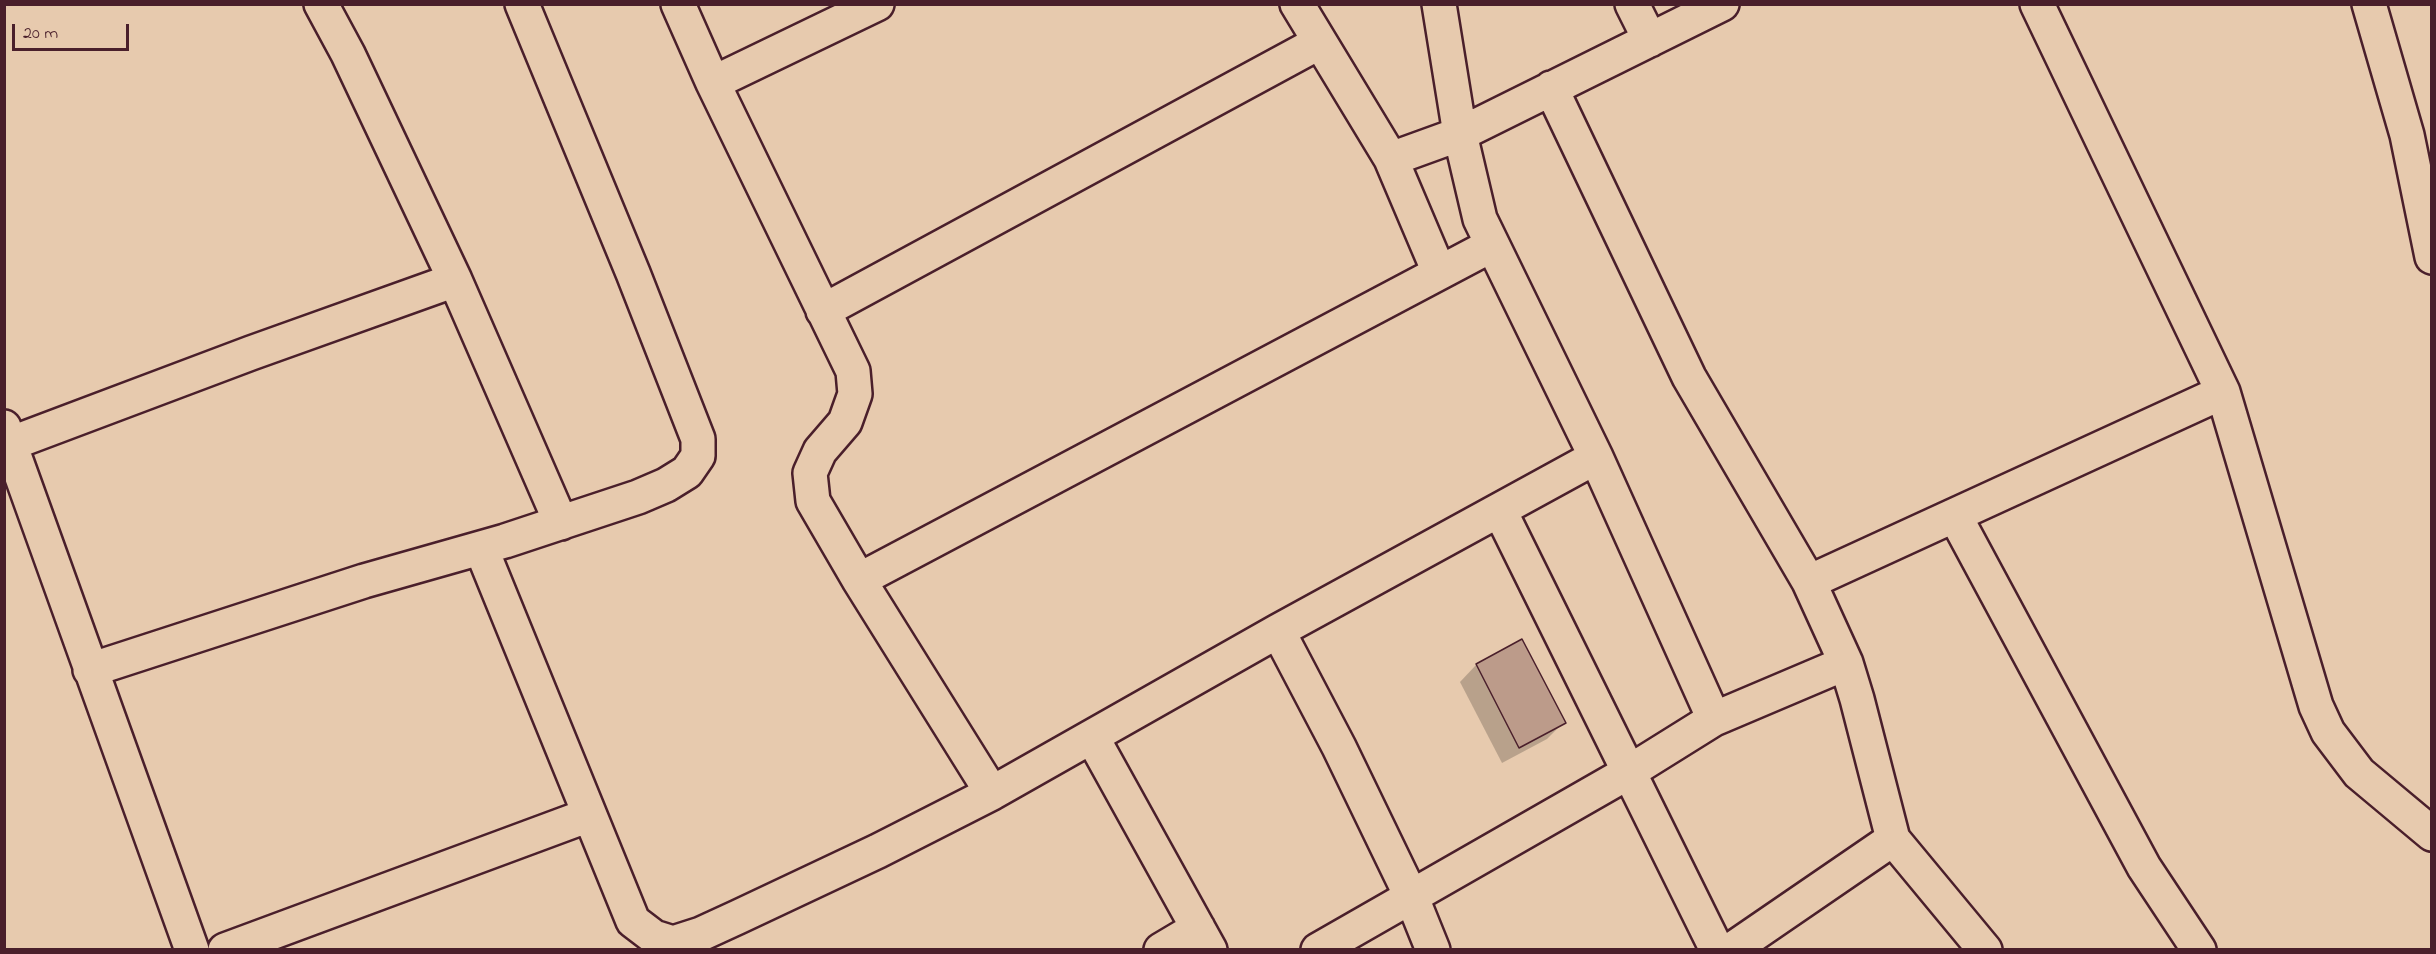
<!DOCTYPE html>
<html>
<head>
<meta charset="utf-8">
<style>
	body { margin:0 }
	#map { position:relative; width:2436px; height:954px; overflow:hidden; background:#e7caae; font-family:"Indie Flower",sans-serif }
	canvas { display:block }
	.frame { position:absolute; inset:0; border:6px solid #4a1f2b; pointer-events:none }
	.scale { position:absolute; left:12px; top:24px; width:117px; height:27px; box-sizing:border-box; border:3px solid #4a1f2b; border-top:0; padding-left:8px; font-size:18px; line-height:21px; white-space:nowrap; color:#4a1f2b; -webkit-text-stroke:4px #e7caae; paint-order:stroke }
</style>
</head>
<body>
<div id="map">
<canvas width="2436" height="954"></canvas>
<div class="frame"></div>
<div class="scale">20 m</div>
</div>
<script>
const ctx = document.querySelector('canvas').getContext('2d');
ctx.lineJoin = 'round';
function fill(path, color) {
  ctx.fillStyle = color;
  ctx.fill(path, 'evenodd');
}
function toPath(rows) {
  const path = new Path2D();
  for (const r of rows) {
    path.moveTo(r[0], r[1]);
    for (let i = 2; i < r.length; i += 2) path.lineTo(r[i], r[i + 1]);
  }
  return path;
}
function stroke(path, color, width, dash) {
  ctx.strokeStyle = color;
  ctx.lineWidth = width;
  ctx.lineCap = dash ? 'butt' : 'round';
  ctx.setLineDash(dash || []);
  ctx.stroke(path);
}
fill(toPath([
	[1521,641,1564,722,1547,739,1502,763,1460,682,1476,665]
]), '#0003');
const building = toPath([
	[1522,639,1566,723,1519,748,1476,664,1522,639]
]);
fill(building, '#bc9b8a');
stroke(building, '#4a1f2b', 1.5);
const minor = toPath([
	[321,4,348,54,455,280,561,523],
	[678,4,713,83,853,371,855,394,845,422,820,451,810,473,813,501,859,580,992,793],
	[1297,4,1391,159,1439,272],
	[1439,4,1460,134,1480,219,1596,457,1714,719],
	[1632,4,1650,40],
	[2037,4,2223,392,2316,706,2328,732,2359,773,2432,834],
	[2369,4,2407,135,2432,257],
	[713,83,877,4],
	[1551,88,1689,377,1809,582,1846,663,1857,699,1893,839,1985,950],
	[1391,159,1460,134,1722,4],
	[823,311,1320,42],
	[4,427,192,950],
	[4,446,251,353,455,280],
	[1500,511,1717,950],
	[1955,516,2144,867,2199,950],
	[481,548,633,921,654,937,673,943,701,934,738,917,878,851,992,793,1278,631,1596,457],
	[859,580,1492,245],
	[1809,582,2223,392],
	[1278,631,1339,747,1412,898,1433,950],
	[90,670,364,581,505,541,638,497,666,485,687,472,698,456,698,439,633,273,522,4],
	[1092,737,1210,950],
	[225,950,589,815],
	[1161,950,1198,928],
	[1318,950,1629,772,1714,719,1846,663],
	[1731,950,1893,839]
]);
stroke(minor, '#4a1f2b', 38);
stroke(minor, '#e7caae', 33);
</script>
</body>
</html>
